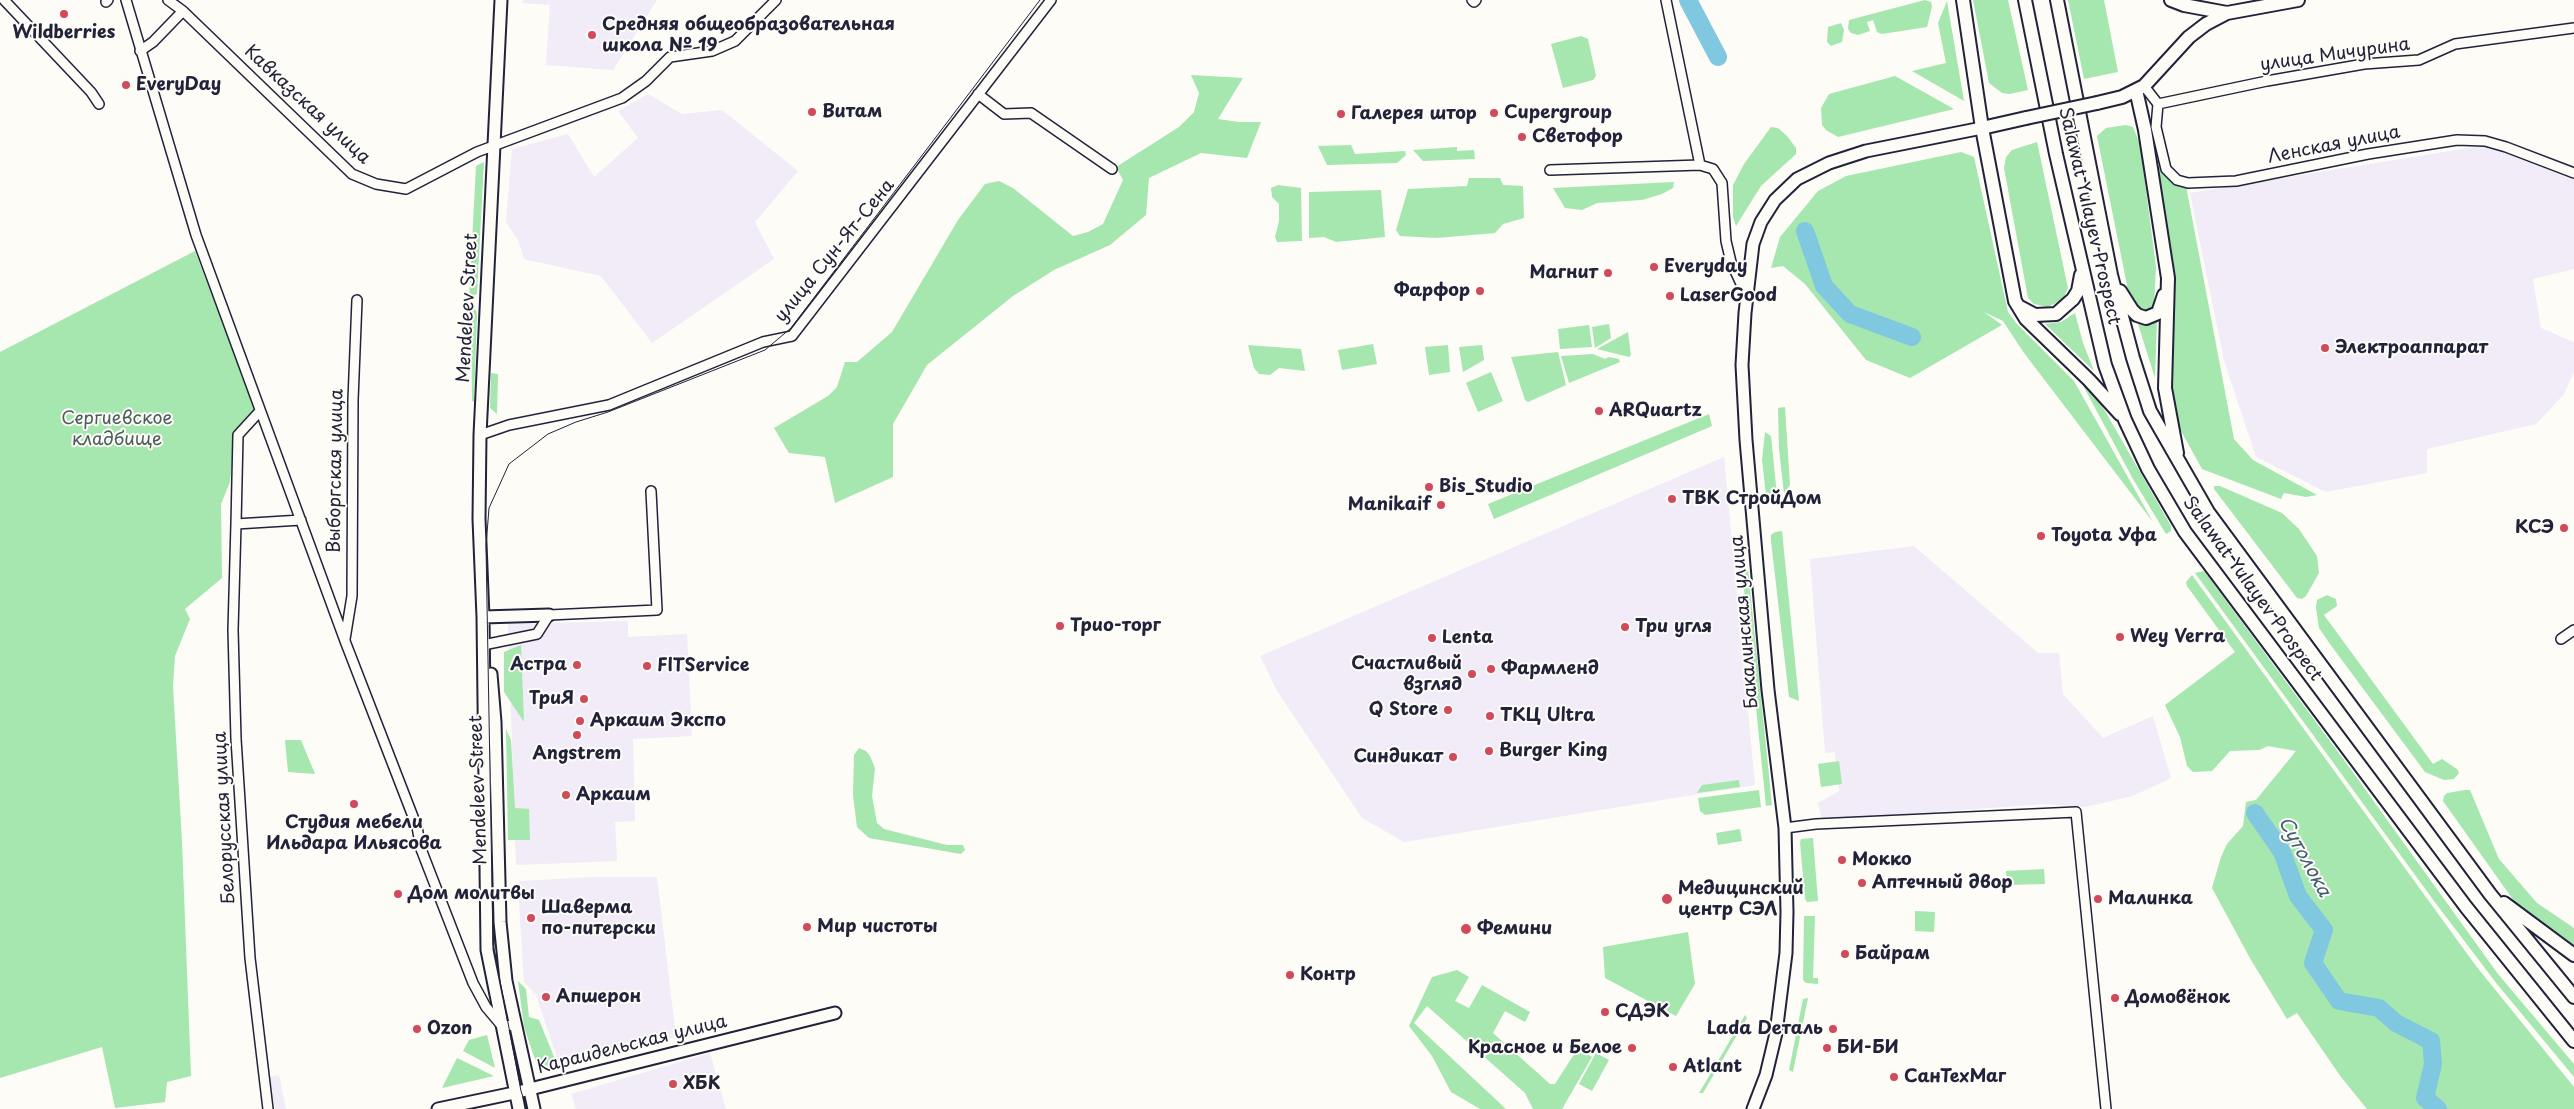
<!DOCTYPE html>
<html>
<head>
<meta charset="utf-8">
<style>
	body { margin:0 }
	canvas { display:block; background:#fdfcf7 }
</style>
</head>
<body>
<canvas width="2574" height="1109"></canvas>
<script>
const ctx = document.querySelector('canvas').getContext('2d');
ctx.lineJoin = 'round';
function fill(path, color) {
  ctx.fillStyle = color;
  ctx.fill(path, 'evenodd');
}
function toPath(rows) {
  const path = new Path2D();
  for (const r of rows) {
    path.moveTo(r[0], r[1]);
    for (let i = 2; i < r.length; i += 2) path.lineTo(r[i], r[i + 1]);
  }
  return path;
}
function stroke(path, color, width, dash) {
  ctx.strokeStyle = color;
  ctx.lineWidth = width;
  ctx.lineCap = dash ? 'butt' : 'round';
  ctx.setLineDash(dash || []);
  ctx.stroke(path);
}
function drawText(font, color, halo, rows, align = 'center') {
  ctx.font = font + ' "Playpen Sans",sans-serif';
  ctx.lineWidth = 4;
  ctx.setLineDash([]);
  ctx.textBaseline = 'middle';
  ctx.strokeStyle = halo;
  ctx.fillStyle = color;
  for (const [text, x, y, turn = 0] of rows) {
    ctx.save();
    ctx.translate(x, y);
    ctx.rotate((+turn || 0) * Math.PI / 180);
    ctx.textAlign = isNaN(turn) ? turn : align;
    if (halo) ctx.strokeText(text, 0, 0);
    ctx.fillText(text, 0, 0);
    ctx.restore();
  }
}
fill(toPath([
	[523,0,657,0,613,70,546,65,550,5,523,3],
	[648,94,682,114,722,110,798,171,755,222,774,259,652,343,601,276,524,259,519,242,506,222,512,149,568,134,594,177,638,138,618,111],
	[2487,145,2574,178,2574,269,2533,279,2541,328,2574,342,2574,372,2564,394,2536,424,2427,449,2427,473,2326,492,2256,457,2224,361,2190,193],
	[1724,457,1755,785,1404,842,1362,818,1277,691,1260,656],
	[1914,546,2038,653,2059,653,2063,694,2103,738,2153,716,2171,778,2133,796,2085,807,2045,804,1822,820,1818,803,1839,791,1835,752,1825,753,1810,559],
	[628,621,628,637,687,634,692,736,633,739,635,821,615,822,617,861,516,865,508,624],
	[591,877,657,877,676,1037,559,1064,536,995,524,982,518,887,520,881],
	[710,1053,726,1109,576,1109,571,1094],
	[279,1075,286,1109,275,1109,269,1077]
]), '#f1ecf7');
fill(toPath([
	[1925,0,1931,2,1932,7,1927,27,1882,34,1877,32,1873,20,1867,22,1870,31,1858,35,1851,33,1848,29,1849,20],
	[1973,0,2008,0,2028,90,2010,94,2002,93,1989,83],
	[2068,0,2104,0,2118,72,2084,79],
	[1947,1,1964,101,1912,71,1946,63,1938,23],
	[1841,23,1844,30,1842,42,1831,46,1827,42,1828,27],
	[1581,36,1588,39,1596,76,1593,80,1563,88,1551,44],
	[1191,75,1243,78,1218,119,1239,122,1261,122,1247,158,1201,153,1149,178,1146,215,1110,245,1054,270,1013,296,927,365,893,424,893,477,835,503,825,457,789,453,774,428,828,396,837,387,845,362,857,362,892,332,958,220,985,184,999,181,1013,188,1073,236,1088,232,1103,224,1123,180,1116,167,1179,127,1194,112,1199,93],
	[1895,76,1954,109,1838,137,1826,130,1822,125,1821,108,1829,94],
	[2126,125,2133,127,2140,144,2156,267,2154,306,2144,312,2138,312,2129,295,2097,136,2106,128],
	[1771,127,1778,128,1787,136,1796,148,1796,154,1761,186,1736,226,1733,217,1733,185,1744,164],
	[2037,142,2068,288,2063,299,2048,307,2034,304,2028,298,2004,168,2006,157,2012,150],
	[1351,145,1355,154,1405,151,1406,155,1397,163,1327,165,1318,146],
	[1457,147,1457,151,1474,150,1475,159,1423,161,1413,150],
	[1961,152,1974,157,2008,312,2016,323,2074,381,2153,522,2024,353,2003,321,1984,312,2002,325,1910,378,1866,360,1805,284,1783,266,1771,268,1780,237,1818,191,1846,176],
	[2157,154,2162,168,2186,186,2234,439,2253,460,2317,495,2306,497,2284,493,2281,499,2202,469,2174,418,2169,389,2172,276],
	[484,162,477,294,469,298,476,166],
	[1469,178,1500,178,1503,185,1523,186,1524,218,1503,224,1495,233,1436,238,1400,236,1396,230,1408,189,1467,186],
	[1674,182,1673,188,1662,194,1642,200,1597,203,1582,210,1565,208,1553,188],
	[1278,185,1301,188,1302,241,1277,242,1275,237,1279,221,1279,204,1272,197,1271,188],
	[1381,190,1385,237,1336,242,1324,237,1309,238,1309,192],
	[195,251,255,408,235,433,230,482,221,504,222,578,185,609,190,619,175,656,173,686,182,842,191,1076,167,1082,165,1102,115,1108,102,1047,0,1078,0,352],
	[471,309,476,310,477,315,474,402,472,401],
	[2075,313,2083,343,2094,371,2045,324,2061,322],
	[2157,321,2155,378,2138,324],
	[1609,324,1611,338,1595,348,1592,327],
	[1589,325,1592,347,1560,349,1558,329],
	[1628,332,1631,355,1629,357,1597,349],
	[1373,344,1377,364,1342,370,1338,350],
	[1248,345,1301,349,1305,371,1279,368,1270,375,1259,374,1254,368],
	[1448,345,1450,372,1429,375,1425,347],
	[1482,345,1484,360,1463,372,1459,347],
	[1558,352,1566,385,1528,402,1525,400,1511,357],
	[1593,354,1605,359,1609,357,1619,359,1620,362,1569,383,1561,356],
	[1491,372,1503,401,1478,412,1466,383],
	[491,373,498,374,497,414,490,408],
	[2079,378,2097,397,2171,526,2171,531,2166,534,2133,479],
	[1785,407,1790,485,1784,494,1779,449,1778,408],
	[1709,414,1712,426,1494,519,1488,504],
	[1765,432,1771,436,1777,495,1766,495,1762,460],
	[2214,486,2220,486,2282,513,2299,529,2317,556,2319,573,2306,596,2302,599,2297,598,2214,489],
	[1782,531,1799,701,1789,697,1771,541,1771,535,1775,532],
	[1748,569,1772,805,1766,806,1742,570],
	[2204,571,2344,760,2498,974,2574,1064,2574,1077,2497,984,2434,901,2195,573],
	[2192,575,2476,966,2574,1087,2574,1109,2367,1109,2341,1077,2297,1013,2287,1019,2251,960,2212,888,2221,857,2227,844,2243,826,2246,802,2256,800,2296,751,2268,746,2259,750,2230,751,2212,771,2193,772,2187,766,2180,737,2165,705,2235,652,2187,586,2186,582],
	[2327,595,2336,599,2337,606,2324,615,2433,764,2442,759,2457,769,2459,773,2454,779,2444,780,2425,772,2330,644,2319,628,2316,607,2317,600],
	[521,645,524,722,504,692,504,652],
	[506,729,511,740,515,808,529,809,530,840,508,840],
	[285,740,301,740,315,774,288,772],
	[859,748,866,751,870,756,875,768,872,796,877,823,884,829,947,845,963,845,965,850,961,854,869,838,857,827,853,795,854,755],
	[1839,761,1842,784,1821,787,1818,764],
	[1739,780,1740,787,1697,793,1702,785],
	[1759,790,1761,807,1705,815,1700,811,1698,798],
	[2465,790,2470,790,2499,859,2537,903,2574,928,2574,949,2514,901,2443,801,2444,796,2447,793],
	[1740,829,1742,841,1718,845,1716,833],
	[1813,838,1818,901,1807,902,1805,899,1800,842,1801,839],
	[2044,869,2045,884,2007,885,2006,871],
	[1915,911,1935,912,1934,932,1915,931],
	[1804,916,1815,916,1813,978,1818,978,1818,984,1806,983,1803,980],
	[1688,932,1695,984,1676,1016,1605,978,1603,947],
	[1457,970,1469,977,1455,1001,1469,1008,1482,985,1530,1012,1525,1022,1505,1011,1493,1033,1550,1084,1555,1084,1578,1048,1592,1057,1562,1109,1533,1109,1525,1093,1427,1006,1414,1023,1506,1109,1480,1109,1451,1092,1432,1056,1409,1026,1432,977],
	[518,981,526,989,529,1017,539,1020,557,1064,540,1068,537,1065,524,1027],
	[1808,998,1793,1072,1789,1070,1803,999],
	[1745,1015,1747,1018,1703,1093,1699,1093],
	[487,1035,495,1068,463,1051,469,1040],
	[1596,1053,1609,1060,1592,1091,1579,1084],
	[457,1058,494,1076,442,1088]
]), '#a6e6af');
stroke(toPath([
	[1688,0,1718,57],
	[1805,231,1824,286,1850,314,1912,337],
	[2255,813,2282,852,2298,896,2324,930,2313,963,2339,1001,2379,1008,2396,1023,2431,1041,2433,1064,2425,1098,2438,1109]
]), '#7fc8e0', 18);
const street = toPath([
	[4,0,91,92,99,104],
	[126,0,196,235,345,641,417,827,421,849,473,983,486,1007,502,1026,515,1025],
	[168,0,183,11,352,174,376,184,406,189,477,152,622,98,646,81,670,57,712,51,735,41,776,0],
	[1472,0,1474,2,1476,0],
	[1666,0,1700,165],
	[106,2,108,0],
	[140,51,153,42,183,11],
	[2144,86,2158,104],
	[978,94,1004,114,1031,113,1112,169],
	[2158,104,2156,127,2166,169,2177,180,2188,183,2236,181,2368,154,2457,140,2485,141,2506,147,2574,173],
	[2158,104,2267,81,2364,64,2419,60,2455,44,2574,28],
	[1550,170,1700,165,1713,169,1722,183,1726,241,1731,262,1746,295],
	[480,435,509,425,609,405,763,342,792,336,1051,0],
	[236,524,238,435,260,411],
	[345,639,352,596,353,400,357,300],
	[2561,639,2574,630],
	[488,644,537,634,549,615,657,610,651,491],
	[1785,828,1816,824,2076,812,2106,1109],
	[268,1109,250,958,236,739,233,630,236,524,301,520]
]);
const secondary = toPath([
	[501,0,480,435,479,519,483,617,487,950,519,1109],
	[483,617,549,615],
	[491,674,495,722,500,922,506,981,534,1109],
	[438,1109,514,1093,835,1013],
	[1753,1109,1766,1075,1776,1033,1786,953,1787,912,1785,828,1768,690,1746,440,1742,365,1745,313,1753,244,1761,222,1775,200,1797,179,1829,163,1866,151,1982,128]
]);
const primary = toPath([
	[1963,0,1982,128,2015,301,2026,319,2089,380,2120,414],
	[2025,0,2056,154,2105,365,2125,420,2148,469,2185,532,2466,907,2574,1041],
	[2057,0,2111,275,2133,358,2150,411,2208,512,2490,894,2574,997],
	[2171,0,2184,5,2227,13],
	[2136,90,2145,130,2168,278,2165,388,2177,453],
	[2097,103,2122,97,2144,86,2189,37,2206,24,2227,13,2298,0],
	[1982,128,2026,118],
	[2120,291,2132,310,2137,315,2146,318,2158,313,2164,295],
	[2020,307,2035,315,2056,314,2073,299,2078,291,2081,275],
	[2504,903,2574,955]
]);
stroke(street, '#22223b', 12);
stroke(secondary, '#22223b', 15);
stroke(primary, '#22223b', 16);
stroke(street, '#fdfcf7', 9);
stroke(secondary, '#fdfcf7', 11);
stroke(primary, '#fdfcf7', 12);
stroke(toPath([
	[527,1109,521,1091,493,944,486,546,489,508,509,464,548,434,576,422,608,412,765,350,791,328,1040,0]
]), '#22223b', 1);
const primaryBridge = toPath([
	[2026,118,2097,103]
]);
stroke(primaryBridge, '#22223b', 16, []);
stroke(primaryBridge, '#fdfcf7', 12);
for (const [x, y, r, color] of [
	[64,14,5,"#d1495b"],
	[592,35,5,"#d1495b"],
	[126,85,5,"#d1495b"],
	[812,112,5,"#d1495b"],
	[1494,113,5,"#d1495b"],
	[1341,114,5,"#d1495b"],
	[1522,137,5,"#d1495b"],
	[1654,267,5,"#d1495b"],
	[1608,273,5,"#d1495b"],
	[1480,291,5,"#d1495b"],
	[1670,296,5,"#d1495b"],
	[2325,348,5,"#d1495b"],
	[1599,411,5,"#d1495b"],
	[1429,487,5,"#d1495b"],
	[1672,499,5,"#d1495b"],
	[1441,505,5,"#d1495b"],
	[2564,528,5,"#d1495b"],
	[2041,536,5,"#d1495b"],
	[1060,626,5,"#d1495b"],
	[1625,627,5,"#d1495b"],
	[2120,637,5,"#d1495b"],
	[1432,638,5,"#d1495b"],
	[577,665,5,"#d1495b"],
	[647,666,5,"#d1495b"],
	[1491,669,5,"#d1495b"],
	[1472,674,5,"#d1495b"],
	[584,699,5,"#d1495b"],
	[1448,710,5,"#d1495b"],
	[1490,716,5,"#d1495b"],
	[580,721,5,"#d1495b"],
	[577,735,5,"#d1495b"],
	[1489,751,5,"#d1495b"],
	[1453,757,5,"#d1495b"],
	[566,795,5,"#d1495b"],
	[354,804,5,"#d1495b"],
	[1842,860,5,"#d1495b"],
	[1862,883,5,"#d1495b"],
	[398,894,5,"#d1495b"],
	[1667,899,6,"#d1495b"],
	[2098,899,5,"#d1495b"],
	[531,918,5,"#d1495b"],
	[807,927,5,"#d1495b"],
	[1466,929,6,"#d1495b"],
	[1845,954,5,"#d1495b"],
	[1290,975,5,"#d1495b"],
	[546,997,5,"#d1495b"],
	[2115,998,5,"#d1495b"],
	[1605,1012,5,"#d1495b"],
	[417,1029,5,"#d1495b"],
	[1833,1029,5,"#d1495b"],
	[1632,1048,5,"#d1495b"],
	[1827,1048,5,"#d1495b"],
	[1673,1067,5,"#d1495b"],
	[1894,1077,5,"#d1495b"],
	[673,1084,5,"#d1495b"]
]) {
  const dot = new Path2D();
  dot.arc(x, y, r, 0, 2 * Math.PI);
  ctx.fillStyle = color;
  ctx.fill(dot);
  stroke(dot, '#fdfcf7', 2);
}
drawText('bold 18px', '#22223b', '#fdfcf7', [
	["Средняя общеобразовательная",602,25],
	["школа № 19",602,46],
	["Wildberries",64,33,"center"],
	["EveryDay",136,85],
	["Витам",822,112],
	["Cupergroup",1504,113],
	["Галерея штор",1351,114],
	["Светофор",1532,137],
	["Everyday",1664,267],
	["Магнит",1598,273,"right"],
	["Фарфор",1470,291,"right"],
	["LaserGood",1680,296],
	["Электроаппарат",2335,348],
	["ARQuartz",1609,411],
	["Bis_Studio",1439,487],
	["ТВК СтройДом",1682,499],
	["Manikaif",1431,505,"right"],
	["КСЭ",2554,528,"right"],
	["Toyota Уфа",2051,536],
	["Трио-торг",1070,626],
	["Три угля",1635,627],
	["Wey Verra",2130,637],
	["Lenta",1442,638],
	["Счастливый",1462,664,"right"],
	["взгляд",1462,685,"right"],
	["Астра",567,665,"right"],
	["FITService",657,666],
	["Фармленд",1501,669],
	["ТриЯ",574,699,"right"],
	["Q Store",1438,710,"right"],
	["ТКЦ Ultra",1500,716],
	["Аркаим Экспо",590,721],
	["Burger King",1499,751],
	["Angstrem",577,754,"center"],
	["Синдикат",1443,757,"right"],
	["Аркаим",576,795],
	["Студия мебели",354,823,"center"],
	["Ильдара Ильясова",354,844,"center"],
	["Мокко",1852,860],
	["Аптечный двор",1872,883],
	["Медицинский",1678,889],
	["центр СЭЛ",1678,910],
	["Дом молитвы",408,894],
	["Малинка",2108,899],
	["Шаверма",541,908],
	["по-питерски",541,929],
	["Мир чистоты",817,927],
	["Фемини",1477,929],
	["Байрам",1855,954],
	["Контр",1300,975],
	["Апшерон",556,997],
	["Домовёнок",2125,998],
	["СДЭК",1615,1012],
	["Ozon",427,1029],
	["Lada Dеталь",1823,1029,"right"],
	["Красное и Белое",1622,1048,"right"],
	["БИ-БИ",1837,1048],
	["Atlant",1683,1067],
	["СанТехМаг",1904,1077],
	["ХБК",683,1084]
], 'left');
drawText('18px', '#22223b', '#fdfcf7', [
	["улица Мичурина",2335,55,-8],
	["Кавказская улица",307,105,43],
	["Ленская улица",2334,145,-11],
	["Salawat Yulayev Prospect",2089,216,77],
	["улица Сун-Ят-Сена",835,251,-51],
	["Mendeleev Street",468,308,-87],
	["Выборгская улица",336,471,-89],
	["Salawat Yulayev Prospect",2252,589,54],
	["Бакалинская улица",1745,622,-95],
	["Mendeleev Street",479,790,-92],
	["Белорусская улица",225,818,-93],
	["Караидельская улица",632,1045,-14]
]);
drawText('18px', '#4a5d5e', '#fdfcf7', [
	["Сергиевское",117,419],
	["кладбище",117,440]
]);
drawText('italic 19px', '#435c75', '#fdfcf7', [
	["Сутолока",2304,857,61]
]);
</script>
</body>
</html>
